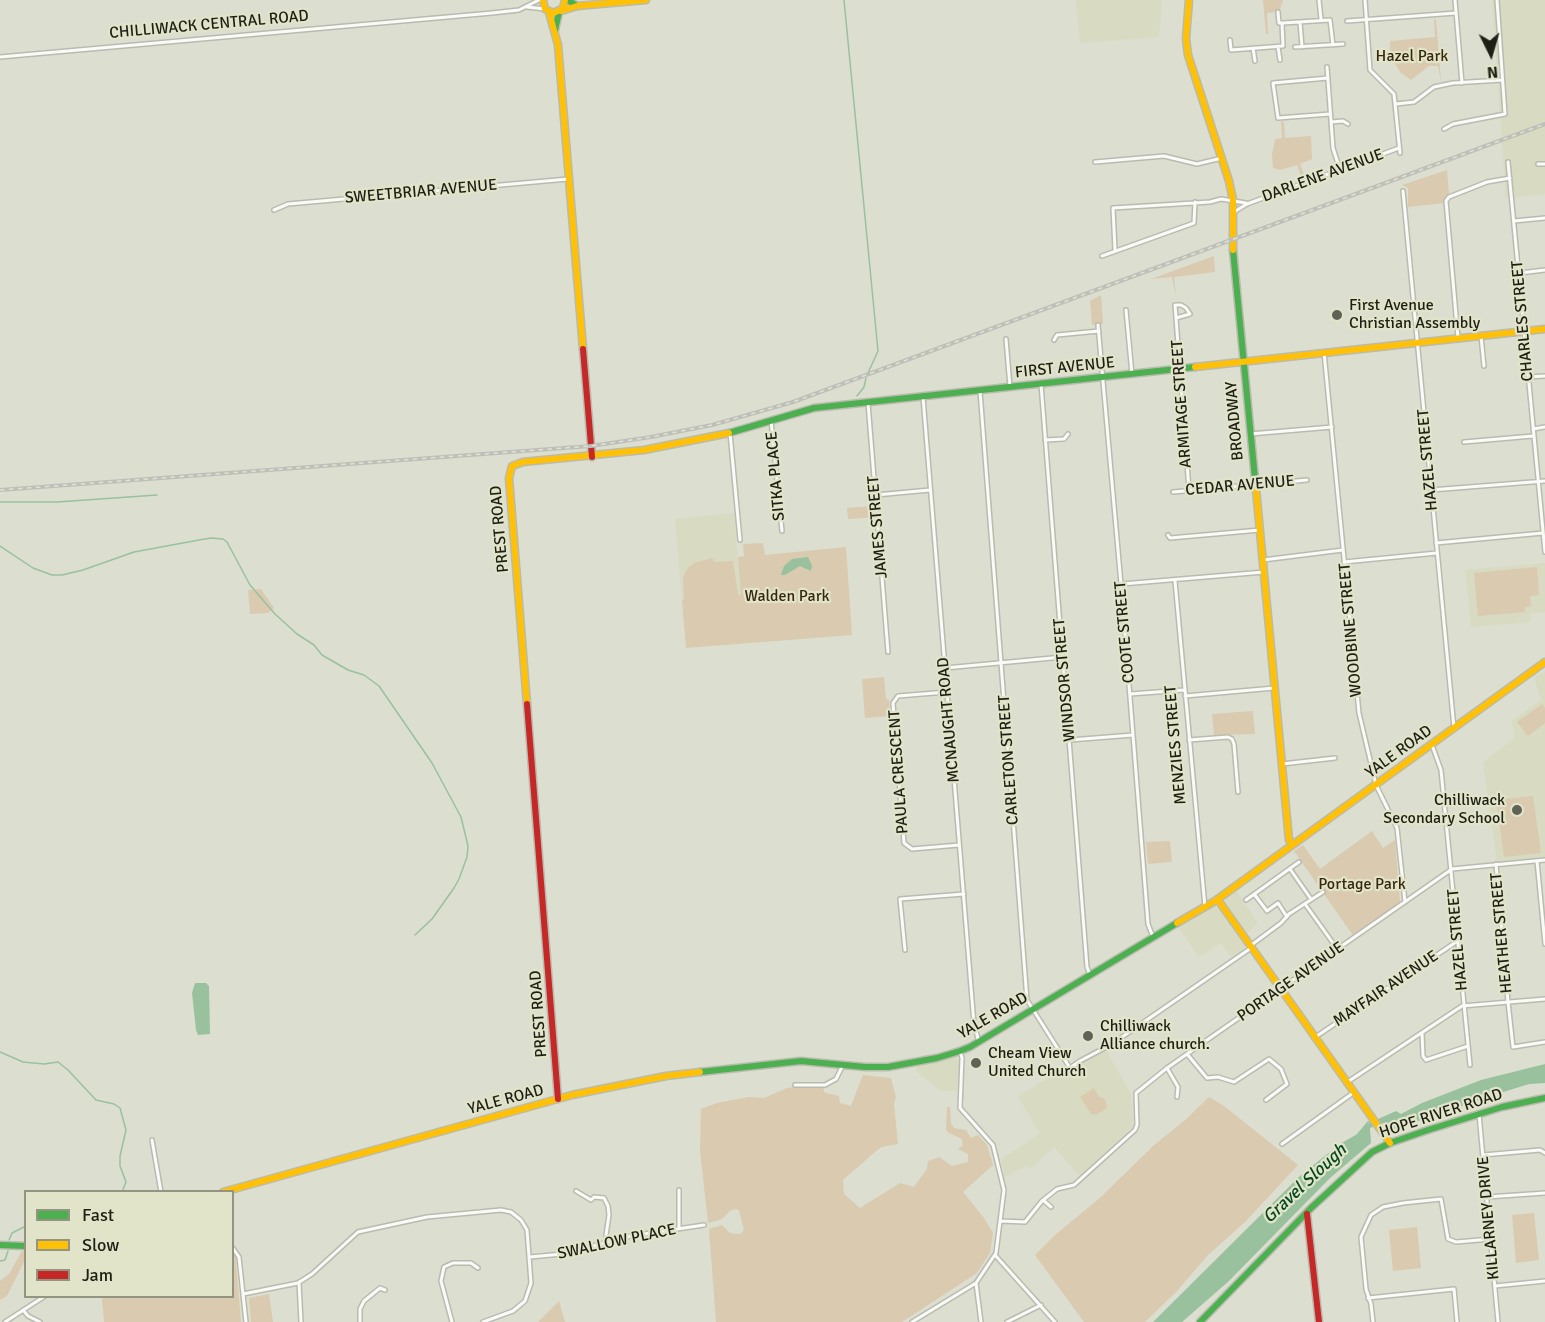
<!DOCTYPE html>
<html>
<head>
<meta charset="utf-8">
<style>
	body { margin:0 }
	#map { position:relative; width:1545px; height:1322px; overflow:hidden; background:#dcdecf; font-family:Signika,sans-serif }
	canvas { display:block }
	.legend { position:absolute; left:24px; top:1190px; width:210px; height:108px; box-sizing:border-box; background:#e1e4c9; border:2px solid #939581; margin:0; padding:8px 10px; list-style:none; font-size:18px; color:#1e1f15 }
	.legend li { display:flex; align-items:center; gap:12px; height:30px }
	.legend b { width:30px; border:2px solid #939581 }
	.north { position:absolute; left:1461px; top:24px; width:60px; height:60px; -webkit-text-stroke:4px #e1e4c9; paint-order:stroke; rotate:175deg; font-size:16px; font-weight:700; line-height:24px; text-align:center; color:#1e1f15 }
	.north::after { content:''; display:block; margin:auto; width:21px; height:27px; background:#1e1f15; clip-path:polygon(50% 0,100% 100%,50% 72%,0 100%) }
</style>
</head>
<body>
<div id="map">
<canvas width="1545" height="1322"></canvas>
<ul class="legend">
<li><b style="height:8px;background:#4caf50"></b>Fast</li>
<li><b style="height:8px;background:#ffc107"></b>Slow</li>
<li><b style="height:8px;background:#c62828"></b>Jam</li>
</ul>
<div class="north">N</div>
</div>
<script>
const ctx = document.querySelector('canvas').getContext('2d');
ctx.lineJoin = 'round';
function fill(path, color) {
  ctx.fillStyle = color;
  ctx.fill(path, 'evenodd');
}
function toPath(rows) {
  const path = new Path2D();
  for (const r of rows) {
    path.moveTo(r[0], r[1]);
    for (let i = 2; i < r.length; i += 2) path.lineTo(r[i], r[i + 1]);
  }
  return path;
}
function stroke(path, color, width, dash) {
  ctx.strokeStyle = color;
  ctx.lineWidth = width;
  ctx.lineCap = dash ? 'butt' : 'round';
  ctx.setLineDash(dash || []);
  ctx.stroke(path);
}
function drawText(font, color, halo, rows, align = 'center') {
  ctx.font = font + ' Signika,sans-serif';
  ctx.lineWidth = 4.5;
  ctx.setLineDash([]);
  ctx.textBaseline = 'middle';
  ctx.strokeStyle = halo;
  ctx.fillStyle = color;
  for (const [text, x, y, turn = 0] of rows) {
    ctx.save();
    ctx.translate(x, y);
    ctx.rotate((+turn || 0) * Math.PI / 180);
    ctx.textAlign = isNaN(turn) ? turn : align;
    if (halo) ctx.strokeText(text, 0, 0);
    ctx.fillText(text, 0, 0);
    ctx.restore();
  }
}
fill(toPath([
	[1076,0,1162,0,1159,37,1080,43],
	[1492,0,1545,0,1545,194,1506,198],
	[734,513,741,595,682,600,675,519],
	[1545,563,1545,612,1530,614,1531,622,1471,627,1465,570],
	[1545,671,1545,857,1497,862,1483,762,1515,738,1512,721,1541,700,1534,678],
	[1236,891,1258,923,1246,934,1224,902,1225,899],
	[1215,906,1219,909,1245,947,1231,957,1221,943,1199,957,1179,928],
	[1105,1043,1105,1048,1131,1094,1133,1126,1080,1176,1054,1147,1030,1169,1026,1166,1005,1177,1001,1159,1040,1134,1018,1096],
	[956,1056,959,1061,957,1091,940,1090,917,1072,916,1065]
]), '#d8dbc1');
fill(toPath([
	[1263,0,1283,0,1279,12,1267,13,1268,34,1266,34],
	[1436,19,1441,82,1438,66,1429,66,1411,80,1401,73,1390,56,1372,57,1390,54,1390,41,1435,37,1434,20],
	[1281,121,1284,122,1285,138,1311,136,1312,159,1300,164,1306,180,1303,181,1297,165,1280,170,1273,168,1272,154,1275,139,1282,138],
	[1447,170,1449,195,1445,199,1445,203,1408,207,1408,188,1402,185],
	[1214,256,1215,272,1174,277,1176,297,1172,277,1151,279],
	[1101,295,1103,324,1092,325,1090,301],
	[874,506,875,517,848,519,847,508],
	[763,543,765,555,846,547,852,635,686,648,682,600,684,600,683,578,687,569,694,563,712,558,715,562,733,561,738,595,741,595,738,557,744,556,743,544],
	[1537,567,1539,595,1530,596,1531,606,1525,607,1525,612,1478,616,1474,573],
	[261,589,274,608,268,613,250,614,248,590],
	[884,677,886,699,889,700,890,716,865,718,862,679],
	[1542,704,1545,708,1545,723,1528,736,1517,722],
	[1253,711,1255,734,1214,735,1212,714],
	[1533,796,1541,853,1504,857,1496,800],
	[1372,831,1383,848,1395,840,1400,902,1354,937,1294,851,1303,845,1320,869],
	[1170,841,1172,862,1148,864,1146,842],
	[863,1075,891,1078,896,1097,894,1104,898,1144,882,1147,876,1151,843,1180,844,1194,860,1208,900,1183,914,1187,927,1169,928,1161,939,1157,952,1166,968,1162,968,1154,958,1149,963,1145,962,1139,949,1133,946,1130,947,1107,950,1107,951,1124,954,1128,966,1130,971,1138,978,1135,987,1145,993,1165,963,1192,984,1218,993,1233,990,1253,977,1273,902,1322,716,1322,709,1229,722,1225,730,1233,740,1234,744,1230,739,1210,736,1209,731,1210,722,1219,708,1223,700,1150,701,1109,717,1103,749,1097,764,1098,787,1088,806,1086,825,1088,823,1091,826,1093,839,1096,840,1103,851,1106],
	[1094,1088,1099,1097,1104,1098,1107,1106,1106,1109,1095,1115,1091,1114,1080,1097],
	[1209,1097,1224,1106,1298,1165,1245,1222,1208,1255,1177,1291,1145,1322,1084,1322,1035,1255,1055,1235,1101,1197,1153,1146,1184,1121],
	[1534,1213,1539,1260,1516,1263,1512,1215],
	[1417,1227,1421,1268,1393,1271,1389,1230],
	[233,1250,235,1251,241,1322,104,1322,102,1297,232,1296],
	[22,1251,25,1251,25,1260,7,1296,0,1300,0,1281,9,1274],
	[269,1294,273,1322,251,1322,249,1298],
	[559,1301,565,1322,538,1322]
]), '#d9cab0');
fill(toPath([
	[808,557,812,566,811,571,800,566,785,575,781,575,784,566,792,559],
	[195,983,206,983,209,986,210,1034,198,1035,196,1030,192,993],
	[1545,1064,1545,1083,1529,1084,1497,1094,1395,1129,1389,1129,1384,1123,1370,1128,1371,1143,1330,1178,1229,1281,1182,1322,1153,1322,1301,1175,1340,1144,1359,1133,1367,1124,1396,1111,1401,1114,1422,1103,1481,1080]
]), '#99c19e');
stroke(toPath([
	[844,0,878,351,868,373],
	[857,396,864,387,866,378],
	[0,502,57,502,157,495],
	[0,546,33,568,52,575,62,575,83,570,134,552,199,540,211,538,223,539,227,542,250,585,275,614,297,634,314,645,322,655,348,670,364,675,379,686,432,763,461,817,468,846,467,857,459,879,454,888,432,919,415,935],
	[0,1052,23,1062,44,1064,58,1062,68,1070,96,1100,114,1104,120,1108,126,1130,120,1156,120,1166,126,1182,122,1192],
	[1358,1134,1368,1122,1372,1121],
	[9,1240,12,1233,26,1226],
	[0,1261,5,1260,8,1251]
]), '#99c19e', 1.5);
const street = toPath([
	[1319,0,1321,19],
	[1365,0,1370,70,1394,94,1400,153],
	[1455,0,1462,83],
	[527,7,545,9],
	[1347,21,1456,13],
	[1300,22,1302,47],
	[1283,23,1330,20,1333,45],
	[1230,40,1231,50,1283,46,1282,23,1279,23,1278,12],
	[1278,47,1280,60],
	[1295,47,1343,44],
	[1253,48,1255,61],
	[0,57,492,13,519,10,539,0],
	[1327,67,1333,148,1340,170],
	[1328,78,1273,83,1278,118,1330,114],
	[1396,104,1414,102,1434,87,1453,83,1502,80],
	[1331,122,1343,121,1348,124],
	[1444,129,1453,124,1505,114,1497,0],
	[1095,162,1164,156,1197,164,1222,158],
	[1508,162,1545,552],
	[1538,164,1545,164],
	[1403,191,1454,728],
	[274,210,288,204,568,179],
	[1234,212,1247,204,1399,148],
	[1514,221,1545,218],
	[1115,250,1113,208,1210,202,1221,199,1246,203],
	[1102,256,1194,223,1195,202],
	[1520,273,1545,270],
	[1126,310,1132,374],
	[1176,318,1190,314,1186,308,1181,305,1175,305,1189,490],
	[1098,325,1121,584,1148,924,1153,937],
	[1481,336,1484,366],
	[1458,338,1446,201,1449,197,1487,182,1510,178],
	[1006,339,1010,387],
	[1054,340,1057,335,1099,331],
	[1324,352,1359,713,1376,785,1397,828,1405,902],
	[1528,377,1545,376],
	[1041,384,1087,967,1090,975],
	[980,391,1027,1000,1070,1068,1080,1061,1112,1044,1251,948],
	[923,397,974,1024,979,1042],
	[868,403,888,652],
	[771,420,782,531],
	[1533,429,1545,427],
	[730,433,740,540],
	[1250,434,1332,427],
	[1045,440,1064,439,1068,434],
	[1464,442,1533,436],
	[1431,490,1545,481],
	[1173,492,1307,480],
	[876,495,930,490],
	[1168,535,1170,538,1260,530],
	[1436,543,1543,533],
	[1263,560,1343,550],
	[1344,562,1437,553],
	[1175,581,1205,907],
	[1122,584,1264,572],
	[945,668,1063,657],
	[947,692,898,696,893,703,904,843,912,849,959,845],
	[1130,694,1184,690],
	[1185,696,1274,688],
	[1070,740,1133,735],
	[1189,740,1228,737,1232,739,1234,744,1238,792],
	[1432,745,1441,770,1470,1065],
	[1282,764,1335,758],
	[1537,861,1545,944],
	[1496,864,1508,1002],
	[1290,869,1311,899],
	[1254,894,1267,911,1278,903,1287,917],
	[1246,900,1299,862],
	[1305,904,1338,950],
	[1250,946,1281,923,1289,914,1323,892],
	[905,950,900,899,964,894],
	[1508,1002,1513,1047,1545,1042],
	[1422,1033,1423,1056,1426,1060,1468,1046],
	[1314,1038,1459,940],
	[1187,1054,1207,1078,1218,1077,1234,1082,1269,1059,1281,1069,1287,1084,1266,1100],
	[1167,1068,1178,1087,1177,1097],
	[1346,1083,1462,1006,1545,999],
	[795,1085,825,1085,836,1079,843,1065],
	[1479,1114,1498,1322],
	[152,1140,161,1192],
	[1282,1144,1353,1093],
	[1483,1155,1540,1150,1545,1153],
	[576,1191,591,1200,594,1197,604,1198,608,1206,609,1215,606,1235,607,1242],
	[1487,1197,1545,1193],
	[1043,1200,1051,1207],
	[1001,1221,1025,1222,1042,1201,1057,1189,1074,1185,1135,1130,1137,1125,1136,1093,1167,1068,1452,869,1545,860],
	[679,1228,679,1190],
	[232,1247,239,1257,246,1322],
	[995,1255,1055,1322],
	[530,1257,562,1254,631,1236,704,1225],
	[299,1282,301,1322],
	[976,1283,981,1322],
	[1495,1286,1545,1281],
	[243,1294,298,1283,312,1274,358,1232,427,1217,501,1210,511,1212,521,1220,527,1230,531,1283,525,1301,513,1311,483,1322],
	[1368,1298,1454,1289,1457,1322],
	[23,1310,28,1316,40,1322],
	[5,1322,45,1296],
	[360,1322,360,1309,364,1301,380,1288,385,1290],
	[452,1322,441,1281,444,1267,453,1263,471,1263,478,1268],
	[912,1322,976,1283,996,1253,1004,1190,993,1145,960,1108,962,1058,960,1051],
	[1007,1322,1041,1305],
	[1373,1322,1371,1304,1366,1289,1361,1237,1371,1215,1383,1207,1403,1203,1441,1199,1448,1239,1456,1242,1491,1239]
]);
const fast = toPath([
	[568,0,577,6],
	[555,30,559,12],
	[1233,250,1256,489],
	[729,433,814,408,1195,367],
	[700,1072,801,1061,865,1067,888,1067,937,1058,960,1051,970,1047,1177,923],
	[0,1245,26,1246],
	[1200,1322,1311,1208,1372,1152,1390,1143,1428,1130,1502,1107,1545,1098]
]);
const slow = toPath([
	[543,0,545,9,554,13,563,8,565,0],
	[1189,0,1186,38,1188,55,1229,181,1233,200,1233,250],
	[561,11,577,6,646,0],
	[549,12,558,45,583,349],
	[1195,367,1545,329],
	[1256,489,1289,840,1292,845],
	[527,704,509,478,512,466,523,462,644,450,729,433],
	[1218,900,1390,1143],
	[1177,923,1215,901,1545,662],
	[223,1192,572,1095,666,1076,700,1072]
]);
const jam = toPath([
	[583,349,592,457],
	[527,704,558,1099],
	[1307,1214,1319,1322]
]);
stroke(street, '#babbaf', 6);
stroke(fast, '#babbaf', 9);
stroke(slow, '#babbaf', 9);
stroke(jam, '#babbaf', 9);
stroke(street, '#fafaf8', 3);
stroke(fast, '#4caf50', 6);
stroke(slow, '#ffc107', 6);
stroke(jam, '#c62828', 6);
const rail = toPath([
	[0,490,591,446,651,437,712,425,793,402,1545,124]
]);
stroke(rail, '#bebfbb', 4);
stroke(rail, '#e1e4c9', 1.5, [4.5]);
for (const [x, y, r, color] of [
	[1337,315,6,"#606256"],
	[1517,810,6,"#606256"],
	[1088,1036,6,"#606256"],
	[976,1063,6,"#606256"]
]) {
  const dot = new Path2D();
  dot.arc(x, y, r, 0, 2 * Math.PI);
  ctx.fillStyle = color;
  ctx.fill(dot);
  stroke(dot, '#e1e4c9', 2);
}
drawText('16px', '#1e1f15', '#e1e4c9', [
	["CHILLIWACK CENTRAL ROAD",209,25,-5],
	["DARLENE AVENUE",1323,176,-20],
	["SWEETBRIAR AVENUE",421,192,-5],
	["CHARLES STREET",1523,321,-95],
	["FIRST AVENUE",1065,368,-6],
	["ARMITAGE STREET",1182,404,-94],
	["BROADWAY",1235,421,-95],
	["HAZEL STREET",1428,460,-95],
	["SITKA PLACE",776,476,-95],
	["CEDAR AVENUE",1240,486,-5],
	["JAMES STREET",878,527,-95],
	["PREST ROAD",500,529,-95],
	["WOODBINE STREET",1351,630,-95],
	["COOTE STREET",1125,632,-95],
	["WINDSOR STREET",1065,680,-95],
	["MCNAUGHT ROAD",949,720,-95],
	["MENZIES STREET",1176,745,-95],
	["YALE ROAD",1399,752,-36],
	["CARLETON STREET",1009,760,-94],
	["PAULA CRESCENT",899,772,-94],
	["HEATHER STREET",1502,933,-95],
	["HAZEL STREET",1458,940,-95],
	["PORTAGE AVENUE",1291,982,-35],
	["MAYFAIR AVENUE",1386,989,-34],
	["PREST ROAD",539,1014,-94],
	["YALE ROAD",993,1016,-30],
	["YALE ROAD",506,1100,-15],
	["HOPE RIVER ROAD",1441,1114,-18],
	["KILLARNEY DRIVE",1489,1218,-95],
	["SWALLOW PLACE",617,1242,-12]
]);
drawText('16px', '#38270e', '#e1e4c9', [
	["Hazel Park",1412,57],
	["Walden Park",787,597],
	["Portage Park",1362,885]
]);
drawText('16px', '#1e1f15', '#e1e4c9', [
	["First Avenue",1349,306],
	["Christian Assembly",1349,324],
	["Chilliwack",1505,801,"right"],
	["Secondary School",1505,819,"right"],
	["Chilliwack",1100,1027],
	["Alliance church.",1100,1045],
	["Cheam View",988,1054],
	["United Church",988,1072]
], 'left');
drawText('italic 18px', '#054921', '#e1e4c9', [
	["Gravel Slough",1305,1184,-43]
]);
</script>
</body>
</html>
